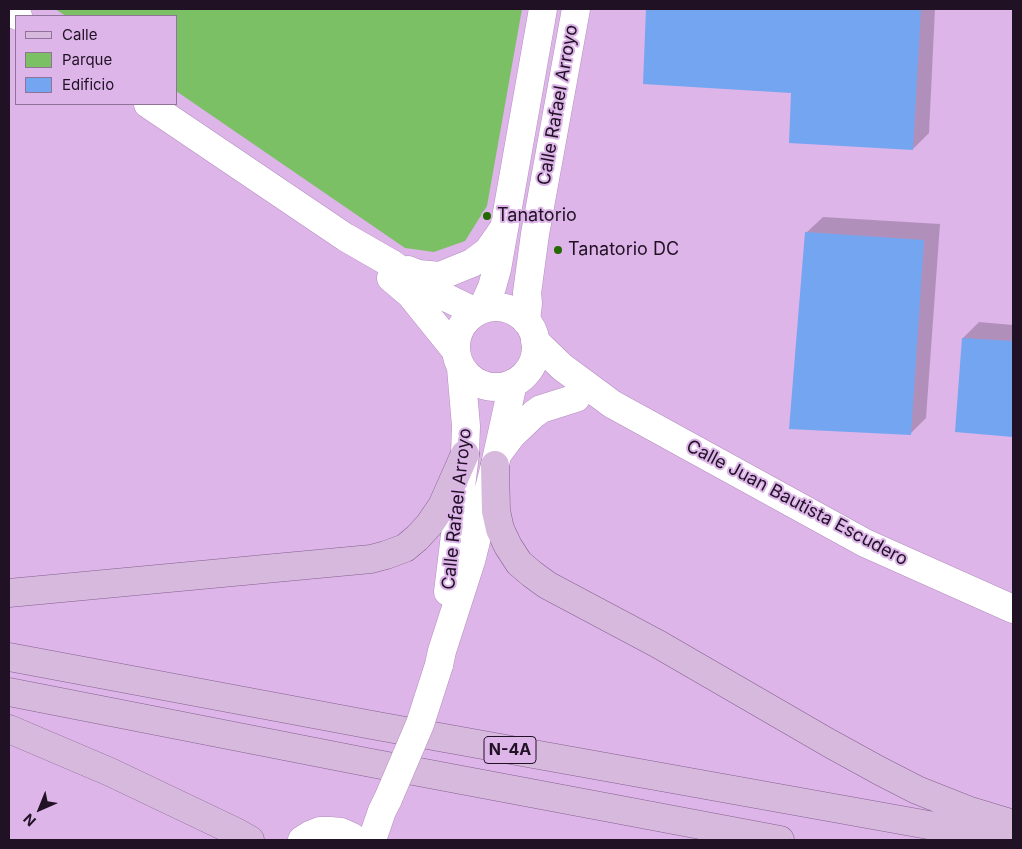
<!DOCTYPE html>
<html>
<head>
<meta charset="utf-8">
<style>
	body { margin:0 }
	#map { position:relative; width:1022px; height:849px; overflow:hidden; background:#ddb5e9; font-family:Inter,sans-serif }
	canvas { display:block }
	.frame { position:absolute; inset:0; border:10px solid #201124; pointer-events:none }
	.legend { position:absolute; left:15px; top:15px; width:162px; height:90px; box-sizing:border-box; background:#ddb5e9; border:1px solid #91739a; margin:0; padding:6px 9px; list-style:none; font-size:15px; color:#201124 }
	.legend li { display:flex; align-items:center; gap:10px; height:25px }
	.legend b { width:25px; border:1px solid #91739a }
	.north { position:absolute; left:15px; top:784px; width:50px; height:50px; -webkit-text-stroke:4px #ddb5e9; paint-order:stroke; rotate:224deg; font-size:14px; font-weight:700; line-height:20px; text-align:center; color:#201124 }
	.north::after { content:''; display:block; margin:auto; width:18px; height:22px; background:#201124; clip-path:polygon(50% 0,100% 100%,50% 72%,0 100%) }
</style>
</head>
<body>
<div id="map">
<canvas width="1022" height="849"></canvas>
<div class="frame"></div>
<ul class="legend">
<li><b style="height:6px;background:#d6b9dd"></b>Calle</li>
<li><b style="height:14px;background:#7cc066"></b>Parque</li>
<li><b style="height:14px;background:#74a5f1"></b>Edificio</li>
</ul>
<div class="north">N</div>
</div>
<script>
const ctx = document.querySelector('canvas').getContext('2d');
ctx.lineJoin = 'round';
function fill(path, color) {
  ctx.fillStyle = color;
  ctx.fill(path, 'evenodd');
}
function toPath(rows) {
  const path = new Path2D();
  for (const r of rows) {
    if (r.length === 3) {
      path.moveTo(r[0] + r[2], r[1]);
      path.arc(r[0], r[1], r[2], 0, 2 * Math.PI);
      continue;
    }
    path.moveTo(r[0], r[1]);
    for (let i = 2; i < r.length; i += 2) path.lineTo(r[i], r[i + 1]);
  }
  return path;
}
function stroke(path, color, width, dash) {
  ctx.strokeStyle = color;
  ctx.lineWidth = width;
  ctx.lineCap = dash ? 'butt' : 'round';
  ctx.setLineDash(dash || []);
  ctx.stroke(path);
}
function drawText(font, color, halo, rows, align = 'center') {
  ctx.font = font + ' Inter,sans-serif';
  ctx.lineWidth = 4;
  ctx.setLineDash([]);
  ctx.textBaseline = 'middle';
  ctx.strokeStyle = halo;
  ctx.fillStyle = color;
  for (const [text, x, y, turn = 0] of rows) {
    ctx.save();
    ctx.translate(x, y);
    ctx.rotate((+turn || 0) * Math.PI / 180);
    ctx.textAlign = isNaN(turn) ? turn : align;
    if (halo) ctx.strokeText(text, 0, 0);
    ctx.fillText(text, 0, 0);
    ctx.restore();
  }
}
fill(toPath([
	[55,9,522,9,487,206,465,241,434,252,405,248,176,91,176,16,66,16]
]), '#7cc066');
fill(toPath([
	[647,9,935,9,929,133,913,149,792,91,644,83],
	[823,217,940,224,926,418,910,434,806,233],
	[979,322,1013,325,1013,435,957,431,963,338]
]), '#0003');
fill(toPath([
	[646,9,921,9,913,150,789,143,791,93,643,84],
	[805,232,924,240,911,435,789,429],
	[962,338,1013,341,1013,437,955,432]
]), '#74a5f1');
const tertiary = toPath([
	[9,10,18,16],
	[148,104,345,237,392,264,420,284,441,295,476,312],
	[408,270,418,274,440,276,472,263,488,251,504,228],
	[391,278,410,294,456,351],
	[496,347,40],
	[482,309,492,287,497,269,543,9],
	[526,321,528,303,527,293,535,234,576,9],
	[535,341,562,367,612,404,865,543,1013,609],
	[499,452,511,436,534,414,541,409,576,398],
	[448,592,465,454,466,426,461,368],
	[439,665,442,651,471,561,495,465,513,383],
	[302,840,310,835,320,831,330,831,341,832,350,836,356,840],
	[372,840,382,811,388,799]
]);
const primary = toPath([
	[495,465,496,511,500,529,508,546,519,563,532,574,547,585,658,644,829,743,880,771,917,790,970,811,1013,824],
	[9,593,371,559,386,555,405,548,417,538,429,525,442,506,465,454],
	[9,657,372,725,1012,840],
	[9,692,366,762,780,840],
	[9,729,110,772,236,832,250,840]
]);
stroke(tertiary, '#b48dbf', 29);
stroke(primary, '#84608e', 29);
stroke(tertiary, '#fff', 28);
stroke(primary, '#d6b9dd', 28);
const tertiaryBridge = toPath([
	[388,799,420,724,439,665]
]);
stroke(tertiaryBridge, '#b48dbf', 29, []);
stroke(tertiaryBridge, '#fff', 28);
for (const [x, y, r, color] of [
	[487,216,5,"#246800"],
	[558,250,5,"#246800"]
]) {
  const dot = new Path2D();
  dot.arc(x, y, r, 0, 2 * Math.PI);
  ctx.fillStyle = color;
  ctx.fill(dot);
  stroke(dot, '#ddb5e9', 2);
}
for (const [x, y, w] of [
	[510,750,52]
]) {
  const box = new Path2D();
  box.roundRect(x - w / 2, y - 13.5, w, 27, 4);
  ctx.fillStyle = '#ddb5e9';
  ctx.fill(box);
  stroke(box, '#201124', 1);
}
drawText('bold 16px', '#201124', null, [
	["N-4A",510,750]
]);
drawText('18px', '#201124', '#ddb5e9', [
	["Calle Rafael Arroyo",558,105,-80],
	["Calle Juan Bautista Escudero",797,503,28],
	["Calle Rafael Arroyo",457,509,-84]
]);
drawText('18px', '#201124', '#ddb5e9', [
	["Tanatorio",497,216],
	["Tanatorio DC",568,250]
], 'left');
</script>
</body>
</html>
